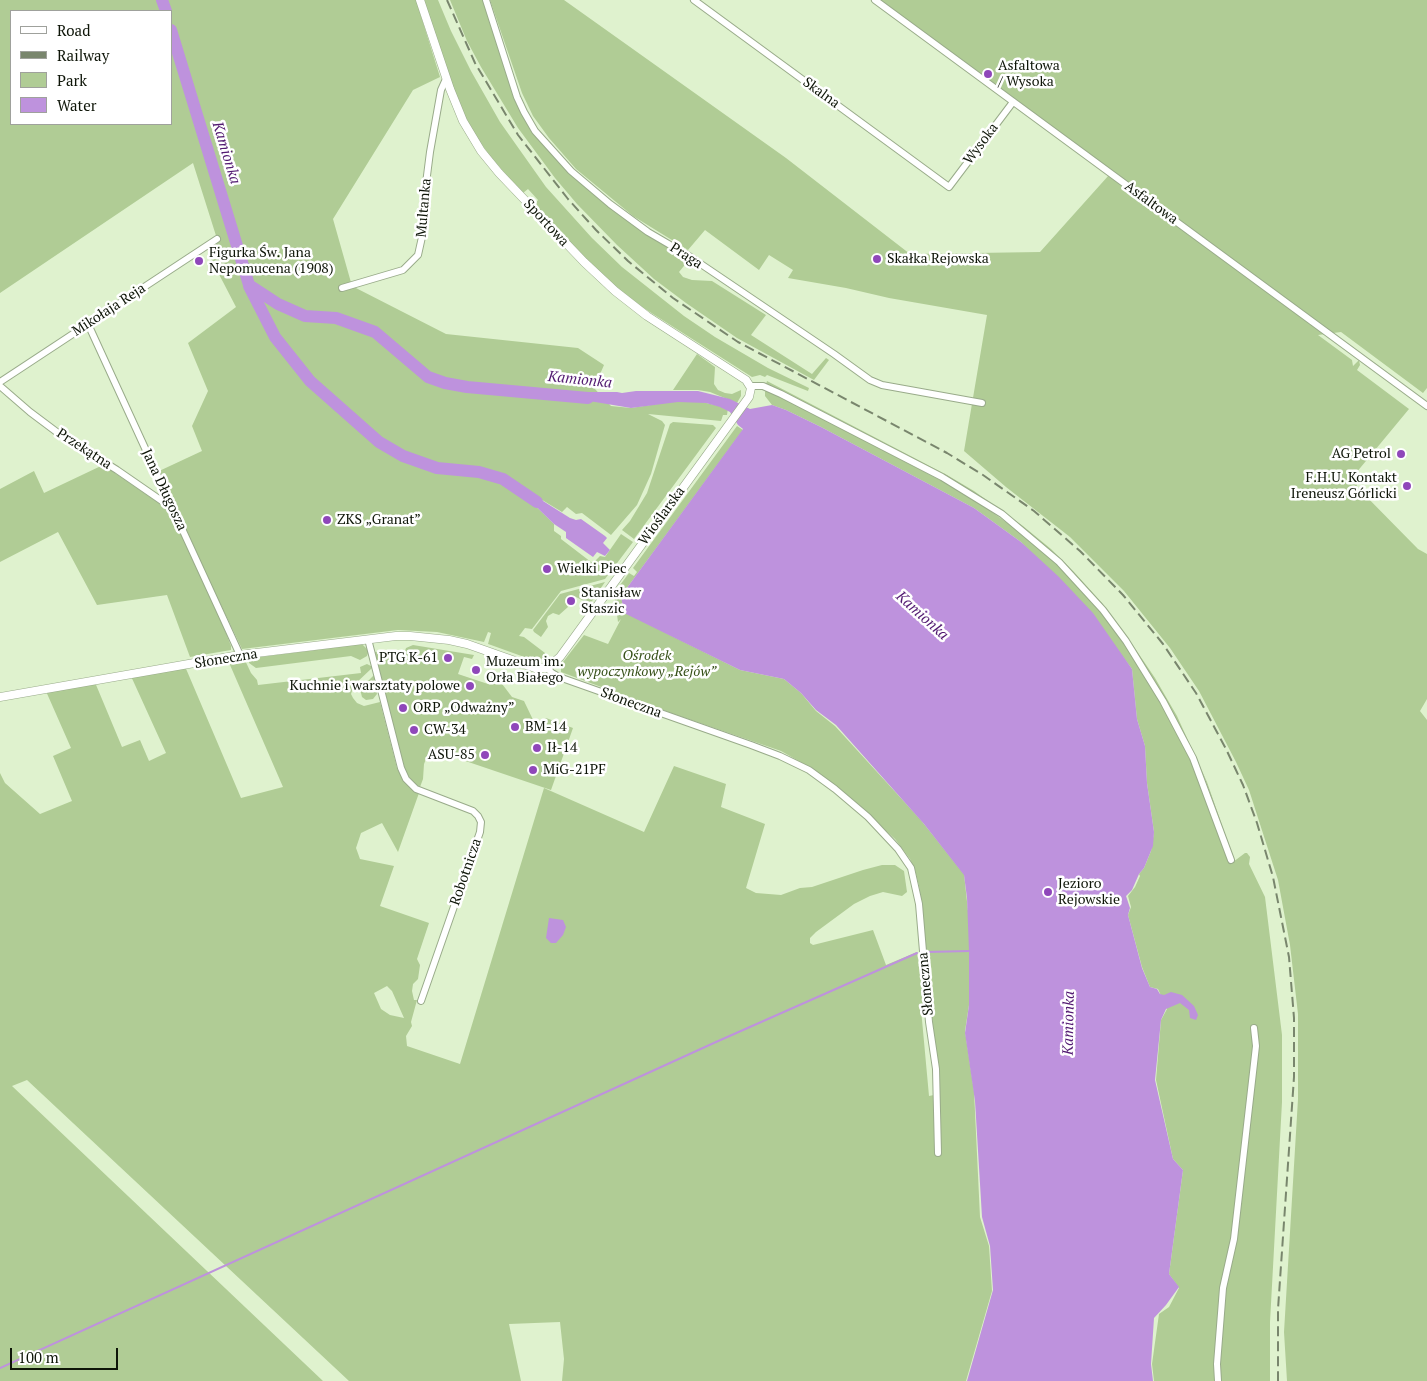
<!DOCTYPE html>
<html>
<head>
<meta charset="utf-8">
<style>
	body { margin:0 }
	#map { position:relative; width:1427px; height:1381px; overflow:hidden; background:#dff2ce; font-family:"PT Serif",serif }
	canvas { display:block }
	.legend { position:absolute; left:10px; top:10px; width:162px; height:115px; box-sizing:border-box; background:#fff; border:1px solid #9fa19c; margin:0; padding:6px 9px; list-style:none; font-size:15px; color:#0e1508 }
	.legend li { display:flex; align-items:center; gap:10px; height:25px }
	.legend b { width:25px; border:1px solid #9fa19c }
	.scale { position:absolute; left:10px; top:1348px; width:108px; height:22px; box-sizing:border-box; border:2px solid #0e1508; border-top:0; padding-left:6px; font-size:15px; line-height:18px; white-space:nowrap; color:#0e1508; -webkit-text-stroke:4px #fff; paint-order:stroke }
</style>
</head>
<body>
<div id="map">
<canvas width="1427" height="1381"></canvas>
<ul class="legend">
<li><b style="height:6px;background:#fff"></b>Road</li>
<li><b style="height:6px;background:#79866d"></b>Railway</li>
<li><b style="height:14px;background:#b0cc95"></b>Park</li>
<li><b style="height:14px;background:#be92dd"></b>Water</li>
</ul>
<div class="scale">100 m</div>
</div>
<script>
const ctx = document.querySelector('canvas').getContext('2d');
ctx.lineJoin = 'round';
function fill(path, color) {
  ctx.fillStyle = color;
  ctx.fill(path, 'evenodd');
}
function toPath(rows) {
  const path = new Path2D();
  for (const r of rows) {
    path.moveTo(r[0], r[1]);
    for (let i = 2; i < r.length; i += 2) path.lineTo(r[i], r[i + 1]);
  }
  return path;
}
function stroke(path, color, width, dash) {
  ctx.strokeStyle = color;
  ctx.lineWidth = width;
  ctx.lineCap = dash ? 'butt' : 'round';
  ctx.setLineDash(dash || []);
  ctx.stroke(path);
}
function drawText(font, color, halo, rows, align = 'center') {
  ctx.font = font + ' "PT Serif",serif';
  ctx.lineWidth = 5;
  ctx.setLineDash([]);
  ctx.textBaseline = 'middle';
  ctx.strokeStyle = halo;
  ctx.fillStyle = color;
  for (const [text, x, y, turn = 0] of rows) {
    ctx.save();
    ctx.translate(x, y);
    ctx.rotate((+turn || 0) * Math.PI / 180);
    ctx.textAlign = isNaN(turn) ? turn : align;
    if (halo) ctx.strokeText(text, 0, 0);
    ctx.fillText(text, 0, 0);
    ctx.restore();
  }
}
fill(toPath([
	[0,0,416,0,440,77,413,90,333,219,352,286,446,334,578,348,604,365,594,388,611,406,631,408,689,399,728,408,727,415,723,415,721,421,648,414,662,421,665,425,651,474,637,505,611,535,582,513,576,514,567,507,562,512,524,489,522,493,554,524,554,531,561,536,561,539,591,562,594,562,600,556,605,557,621,534,633,542,605,579,561,591,532,629,525,628,519,636,524,637,545,653,545,659,539,660,527,658,491,645,488,644,491,633,488,632,484,642,437,632,398,630,242,649,157,472,202,451,192,426,208,391,188,343,236,307,209,255,211,248,218,242,193,163,0,293],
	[11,11,171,11,171,124,11,124],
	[423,0,438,0,451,31,471,71,500,122,546,187,592,238,622,267,684,316,715,337,768,368,809,388,808,391,767,375,765,377,760,375,752,377,642,307,601,275,534,205,538,200,528,189,523,193,510,179,490,156,468,125,459,105],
	[450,0,483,0,494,31,509,82,541,142,561,165,602,201,639,228,688,261,679,272,683,277,692,280,712,281,766,315,751,335,812,374,826,358,829,360,814,380,737,338,686,303,654,279,617,245,577,204,555,178,518,128,481,67,467,41],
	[490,0,564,0,786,158,910,254,1040,252,1109,175,873,0,1427,0,1427,388,1423,393,1341,332,1318,335,1352,360,1353,366,1359,360,1360,365,1357,370,1409,409,1356,473,1357,487,1418,549,1427,554,1427,699,1420,711,1427,720,1427,1381,1287,1381,1284,1332,1298,1099,1298,1014,1290,945,1278,880,1249,790,1236,762,1199,691,1170,648,1124,591,1070,537,1006,487,964,451,987,315,889,298,846,288,788,278,793,270,769,255,759,270,705,230,688,250,633,216,576,169,549,138,533,116,522,93],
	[697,354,715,367,714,384,718,390,725,393,732,394,741,390,741,396,737,403,710,392,698,390,673,390],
	[767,381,947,475,974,491,1023,526,1051,549,1074,572,1102,603,1128,638,1155,678,1177,716,1207,782,1233,857,1205,779,1175,717,1154,680,1129,641,1093,594,1076,576,1027,531,977,495,945,476,766,384],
	[765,391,773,393,965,493,1027,537,1062,569,1098,608,1118,634,1140,667,1185,745,1233,862,1245,853,1247,853,1250,857,1249,864,1265,897,1282,1035,1282,1102,1270,1322,1270,1381,1154,1381,1152,1364,1159,1314,1169,1307,1179,1288,1169,1274,1183,1170,1173,1159,1156,1080,1161,1020,1167,1009,1158,989,1150,987,1142,967,1128,915,1131,907,1128,896,1135,887,1140,876,1139,874,1144,868,1151,851,1154,832,1147,783,1145,746,1137,719,1132,669,1113,644,1021,542,974,508,821,427,786,410,772,405,765,396],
	[673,422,713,425,716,428,634,539,622,530,630,521,647,493,670,424],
	[737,426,743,430,621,596,624,612,740,670,784,679,801,693,816,711,835,726,920,819,964,874,969,920,969,1005,965,1031,974,1091,980,1217,989,1246,992,1291,966,1381,562,1381,564,1359,560,1322,509,1324,521,1381,349,1381,27,1080,12,1086,323,1381,0,1381,0,773,5,783,40,814,72,801,53,756,71,748,45,689,94,680,122,747,140,740,149,761,166,753,130,674,184,664,241,798,283,787,227,658,243,656,251,673,257,680,258,685,361,673,360,667,367,664,371,666,372,668,354,685,351,694,353,698,357,703,364,706,380,702,397,768,403,780,412,789,419,793,398,852,382,823,361,833,356,848,360,859,394,866,380,906,429,923,417,959,420,965,418,979,413,984,412,991,414,1000,417,1000,411,1022,412,1026,406,1036,407,1046,460,1064,544,788,644,832,674,766,726,784,721,807,765,824,746,888,756,893,781,895,800,888,812,887,863,870,882,865,895,865,904,871,907,892,902,896,883,892,870,896,854,904,816,932,810,938,810,943,813,945,873,930,886,965,917,952,924,1001,921,1009,929,1096,939,1094,930,995,927,984,923,917,919,886,915,870,910,859,895,839,845,794,811,768,781,751,671,713,561,672,561,669,563,662,584,635,608,644,621,619,618,622,614,593,629,573,634,576,637,572,633,568],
	[387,986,392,991,404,1018,390,1015,381,1009,374,993],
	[103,465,169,510,187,544,224,628,231,646,231,650,190,657,167,595,97,605,58,532,0,562,0,489,34,471,44,493],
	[605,582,590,604,574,596,569,597,565,602,568,607,559,615,553,613,548,616,546,621,548,627,541,637,534,632,533,630,560,594],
	[362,644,368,650,368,653,367,656,360,660,351,656,256,668,249,663,249,660,253,658],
	[413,645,474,655,472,659,464,657,458,674,488,684,492,676,496,676,512,697,524,701,535,724,546,718,573,728,551,790,430,749,424,764,423,779,420,787,415,784,407,774,404,767,374,652,405,651,406,648],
	[374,675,377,694,373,699,366,700,362,697,360,689]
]), '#b0cc95');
fill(toPath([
	[636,391,698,391,730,399,750,409,772,405,786,410,821,427,974,508,1021,542,1059,577,1093,613,1132,669,1137,719,1145,746,1147,783,1154,832,1153,846,1144,868,1139,874,1132,890,1126,896,1130,908,1128,915,1142,968,1150,987,1157,989,1160,994,1164,995,1171,992,1182,995,1194,1006,1198,1015,1196,1020,1190,1018,1189,1010,1180,1003,1166,1009,1161,1020,1155,1080,1173,1159,1183,1170,1169,1274,1179,1287,1166,1305,1154,1318,1151,1364,1153,1381,967,1381,993,1290,990,1246,982,1217,975,1101,965,1033,969,1005,969,951,967,898,964,875,924,824,836,725,816,710,801,693,784,679,740,670,624,613,621,596,743,429,738,425,730,412,720,407,706,403,678,402,631,408,571,398,572,393,579,392,617,392,622,393],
	[524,489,570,518,576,520,581,519,605,536,607,538,603,543,610,550,605,556,597,552,593,557,566,538,566,532,554,524,522,493],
	[549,918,563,920,566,927,563,935,556,943,551,943,546,938]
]), '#be92dd');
stroke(toPath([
	[927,952,969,951],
	[0,1368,716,1042,917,953]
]), '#be92dd', 2);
stroke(toPath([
	[162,0,166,11],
	[171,30,249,285,278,304,305,316,336,318,375,332,428,377,445,383,467,387,588,398],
	[249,286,275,337,310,381,379,442,403,456,437,468,479,472,503,479,537,502]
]), '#be92dd', 12);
const minor = toPath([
	[486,0,517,97,524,112,535,131,571,171,610,204,648,232,689,256,834,354,870,380,882,385,982,403],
	[694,0,949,187,1013,102],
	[875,0,1427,406],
	[342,288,403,270,418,255,424,228,424,199,430,152,441,90,446,79],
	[88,324,240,655],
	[0,382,217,239],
	[0,386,30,412,58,433,117,470,172,508],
	[750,386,763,386,781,394,942,477,1002,514,1059,562,1103,610,1126,641,1163,701,1193,758,1231,860],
	[368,639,401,768,406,779,416,789,473,811,478,816,481,822,480,832,421,1001],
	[547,668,552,673,559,677,751,745,780,756,809,770,835,789,868,817,898,849,911,868,919,904,929,1022,936,1069,938,1153],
	[1218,1381,1217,1364,1223,1288,1234,1239,1256,1046,1254,1028]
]);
const tertiary = toPath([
	[0,697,240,655,396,636,410,636,449,640,467,644,535,668,547,668,560,657,749,397,751,388,746,380,647,316,615,291,584,262,499,173,481,151,463,121,450,89,420,0]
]);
stroke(minor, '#99ab8a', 8);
stroke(tertiary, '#99ab8a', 9);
stroke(minor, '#fff', 6);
stroke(tertiary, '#fff', 8);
stroke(toPath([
	[447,0,475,63,518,135,568,199,596,230,628,261,673,298,738,342,947,453,983,475,1034,511,1080,551,1123,595,1163,644,1196,693,1226,749,1243,785,1257,823,1273,877,1289,957,1294,1018,1294,1077,1278,1309,1278,1381]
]), '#79866d', 2, [10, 5]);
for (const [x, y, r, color] of [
	[988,74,5,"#8f47ba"],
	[877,259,5,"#8f47ba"],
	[199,261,5,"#8f47ba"],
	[1401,454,5,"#8f47ba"],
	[1407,486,5,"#8f47ba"],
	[327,520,5,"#8f47ba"],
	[547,569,5,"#8f47ba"],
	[571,601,5,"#8f47ba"],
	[448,658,5,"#8f47ba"],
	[476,670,5,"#8f47ba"],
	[470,686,5,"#8f47ba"],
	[403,708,5,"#8f47ba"],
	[515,727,5,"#8f47ba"],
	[414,730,5,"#8f47ba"],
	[537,748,5,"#8f47ba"],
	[485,755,5,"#8f47ba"],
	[533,770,5,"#8f47ba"],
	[1048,892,5,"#8f47ba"]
]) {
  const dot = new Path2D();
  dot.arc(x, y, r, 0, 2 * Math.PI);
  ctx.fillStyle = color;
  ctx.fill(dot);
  stroke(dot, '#fff', 2);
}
drawText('14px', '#0e1508', '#fff', [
	["Asfaltowa",998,66],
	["/ Wysoka",998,82],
	["Figurka Św. Jana",209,253],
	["Nepomucena (1908)",209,269],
	["Skałka Rejowska",887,259],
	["AG Petrol",1391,454,"right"],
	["F.H.U. Kontakt",1397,478,"right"],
	["Ireneusz Górlicki",1397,494,"right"],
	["ZKS „Granat”",337,520],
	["Wielki Piec",557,569],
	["Stanisław",581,593],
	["Staszic",581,609],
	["PTG K-61",438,658,"right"],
	["Muzeum im.",486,662],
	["Orła Białego",486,678],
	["Kuchnie i warsztaty polowe",460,686,"right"],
	["ORP „Odważny”",413,708],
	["BM-14",525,727],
	["CW-34",424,730],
	["Ił-14",547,748],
	["ASU-85",475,755,"right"],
	["MiG-21PF",543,770],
	["Jezioro",1058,884],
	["Rejowskie",1058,900]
], 'left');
drawText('14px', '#0e1508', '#fff', [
	["Skalna",821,93,36],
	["Wysoka",981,144,-53],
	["Asfaltowa",1151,203,36],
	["Multanka",424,208,-85],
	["Sportowa",546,223,47],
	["Praga",686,256,33],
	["Mikołaja Reja",109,310,-33],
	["Przekątna",84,449,33],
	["Jana Długosza",164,490,65],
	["Wioślarska",662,516,-54],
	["Słoneczna",226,659,-9],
	["Słoneczna",631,703,20],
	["Robotnicza",466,872,-71],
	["Słoneczna",926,984,-95]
]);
drawText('italic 14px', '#375119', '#fff', [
	["Ośrodek",647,656],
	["wypoczynkowy „Rejów”",647,672]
]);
drawText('italic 15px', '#521a71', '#fff', [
	["Kamionka",226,153,73],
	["Kamionka",580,380,6],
	["Kamionka",922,616,42],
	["Kamionka",1069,1023,-89]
]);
</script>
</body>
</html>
